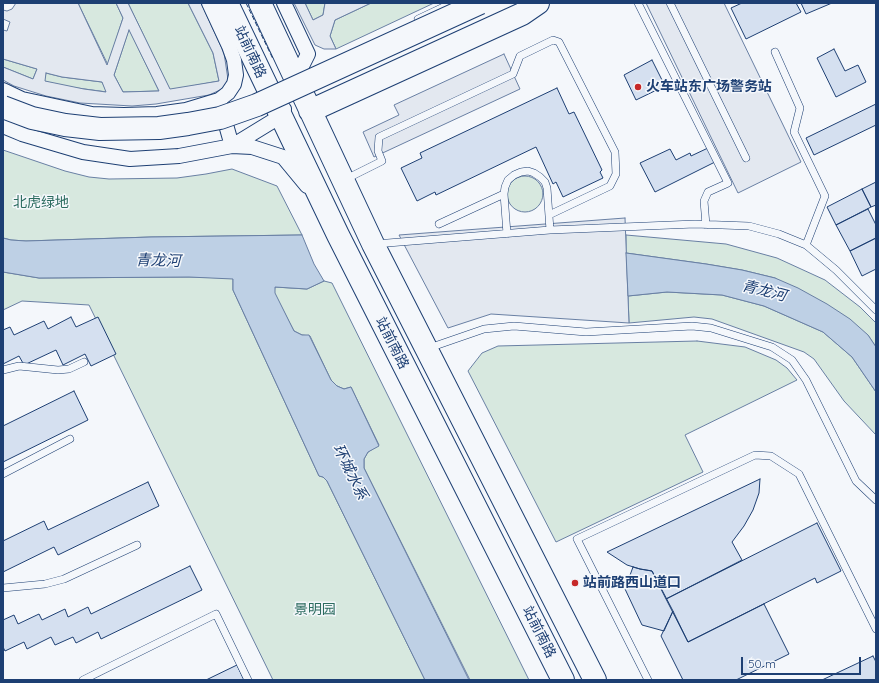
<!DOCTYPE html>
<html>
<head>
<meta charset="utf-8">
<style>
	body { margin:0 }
	#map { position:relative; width:879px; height:683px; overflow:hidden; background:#f4f7fb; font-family:Quicksand,sans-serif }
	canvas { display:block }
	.frame { position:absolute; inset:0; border:4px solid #1d3f73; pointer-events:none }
	.scale { position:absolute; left:741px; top:657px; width:120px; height:18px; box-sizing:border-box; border:2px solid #1d3f73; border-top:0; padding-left:5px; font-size:12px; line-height:14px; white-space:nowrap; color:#1d3f73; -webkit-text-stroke:3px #f4f7fb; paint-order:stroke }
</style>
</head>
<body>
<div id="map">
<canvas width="879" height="683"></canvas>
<div class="frame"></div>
<div class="scale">50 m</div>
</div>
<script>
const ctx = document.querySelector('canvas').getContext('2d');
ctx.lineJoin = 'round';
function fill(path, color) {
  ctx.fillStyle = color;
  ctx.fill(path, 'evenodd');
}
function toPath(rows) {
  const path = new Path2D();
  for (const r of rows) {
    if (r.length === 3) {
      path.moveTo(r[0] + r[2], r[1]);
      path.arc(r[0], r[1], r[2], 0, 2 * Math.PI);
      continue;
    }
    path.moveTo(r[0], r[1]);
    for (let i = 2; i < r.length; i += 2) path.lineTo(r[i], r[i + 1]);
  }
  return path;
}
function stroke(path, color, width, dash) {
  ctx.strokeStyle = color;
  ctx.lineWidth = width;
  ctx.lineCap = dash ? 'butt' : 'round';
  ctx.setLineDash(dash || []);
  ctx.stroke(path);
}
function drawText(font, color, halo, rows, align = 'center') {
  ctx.font = font + ' Quicksand,"Noto Sans SC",sans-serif';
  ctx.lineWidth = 3;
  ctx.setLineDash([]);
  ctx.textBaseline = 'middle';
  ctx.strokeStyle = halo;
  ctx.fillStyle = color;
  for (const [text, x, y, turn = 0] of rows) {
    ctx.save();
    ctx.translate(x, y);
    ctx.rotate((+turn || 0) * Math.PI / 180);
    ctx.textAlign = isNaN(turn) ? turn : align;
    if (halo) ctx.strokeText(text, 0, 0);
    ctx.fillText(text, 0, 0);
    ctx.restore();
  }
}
const green = toPath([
	[78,3,116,3,123,18,108,65,78,3],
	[128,3,188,3,213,53,219,81,170,90,128,3],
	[305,3,325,3,323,15,313,20,305,3],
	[371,3,434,3,336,49,330,36,335,20,371,3],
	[129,29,159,91,123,92,114,75,129,29],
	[3,59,37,69,33,79,3,67,3,59],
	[46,73,62,77,102,82,107,92,62,86,44,81,46,73],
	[3,150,65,171,89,177,109,179,177,178,206,174,232,169,277,186,302,235,151,237,26,241,11,240,3,238,3,150],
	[525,194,18],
	[626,235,726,244,777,258,825,280,860,307,876,323,876,347,868,335,775,278,742,270,706,264,626,253,626,235],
	[3,272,39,278,189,277,233,278,233,290,319,476,323,477,327,481,425,680,273,680,89,305,22,301,3,310,3,272],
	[324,281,332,283,529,680,470,680,364,468,364,459,368,452,379,445,351,387,344,389,337,386,331,380,310,336,302,335,294,331,274,293,275,287,307,289,324,281],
	[667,292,722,295,764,306,823,332,852,357,876,392,876,435,844,401,814,359,804,352,712,319,694,317,629,323,628,296,667,292],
	[697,341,745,347,776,360,787,368,797,380,685,435,703,472,556,542,468,371,482,353,498,346,697,341]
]);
fill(green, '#d7e8df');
stroke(green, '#687fa3', 1);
const parking = toPath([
	[16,3,78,3,107,65,123,18,116,3,128,3,170,89,219,81,213,53,188,3,201,3,224,53,229,86,209,95,156,104,132,106,80,103,46,96,14,86,3,80,3,67,33,79,37,69,3,59,3,30,7,31,10,22,3,19,3,10,7,11,12,9,16,3],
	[129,30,159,91,158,91,123,92,114,75,129,30],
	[46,73,62,77,102,82,106,92,84,89,45,81,46,73],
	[294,3,305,3,313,20,323,15,325,3,371,3,335,20,330,36,336,49,324,49,315,45,294,3],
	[646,3,724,3,801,162,738,193,646,3],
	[504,54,520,89,374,157,363,132,399,115,394,105,504,54],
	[625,218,629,323,491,314,448,328,399,235,625,218]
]);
fill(parking, '#e3e8f0');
stroke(parking, '#687fa3', 1);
const water = toPath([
	[302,235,314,264,324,281,307,289,275,287,275,293,294,331,302,335,309,335,331,380,337,386,344,389,351,387,379,446,368,452,364,459,364,468,469,680,425,680,327,481,323,477,319,476,233,290,233,279,189,277,39,278,3,272,3,238,11,240,26,241,151,237,302,235],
	[626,253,706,264,742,270,775,278,798,288,827,304,850,319,868,335,876,347,876,392,852,357,823,332,764,306,722,295,667,292,628,296,626,253]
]);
fill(water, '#bed0e5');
stroke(water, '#687fa3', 1);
const building = toPath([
	[742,3,796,3,801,12,746,39,731,8,742,3],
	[801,3,832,3,806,14,801,3],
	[834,49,845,71,858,65,866,82,836,97,817,58,834,49],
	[652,60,665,86,636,100,624,75,652,60],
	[557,88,569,114,574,112,602,170,600,172,603,178,563,197,556,182,553,184,536,147,436,195,435,192,417,201,401,168,422,158,420,153,557,88],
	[876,104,876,125,814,155,806,138,876,104],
	[708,148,715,162,655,192,640,163,670,149,676,160,690,153,691,156,708,148],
	[876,182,876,205,871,207,862,189,876,182],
	[862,189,871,207,836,225,827,207,862,189],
	[868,209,876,225,876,238,850,251,836,225,868,209],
	[876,238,876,269,862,276,850,251,876,238],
	[71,317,76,327,98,317,116,354,91,366,85,354,63,365,56,350,24,365,19,356,3,364,3,330,10,327,14,335,44,321,48,329,71,317],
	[74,391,88,420,3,462,3,426,74,391],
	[760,479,759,493,753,510,744,526,732,542,742,560,666,599,652,571,640,569,627,565,607,552,760,479],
	[148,482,159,506,58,555,54,547,3,572,3,541,44,521,48,530,148,482],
	[817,523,841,571,817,583,815,578,688,642,666,599,817,523],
	[190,566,202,590,101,639,98,632,76,643,73,637,55,645,51,637,27,649,24,642,5,651,3,647,3,620,14,615,18,624,39,614,42,620,65,609,68,617,88,607,91,614,190,566],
	[633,567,640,569,652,571,673,611,664,631,642,625,625,589,633,567],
	[764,604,789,654,736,680,683,680,661,636,673,611,688,642,764,604],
	[873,656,876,662,876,680,822,680,873,656],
	[237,665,244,680,206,680,237,665]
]);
fill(building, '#d5e0f0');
stroke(building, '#1d3f73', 1);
const service = toPath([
	[638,3,728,183,708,192,704,201,706,225],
	[670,3,746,158],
	[418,19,452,3],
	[775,52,800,108,794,132,825,196,806,245],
	[344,180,382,161,378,151,379,137,513,74,520,56,553,40,559,42,615,152,616,174,610,186,549,215],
	[439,224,504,194],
	[507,234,504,194,505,187,508,180,514,175,521,172,528,171,534,173,540,177,545,182,547,188,550,230],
	[375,244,550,230,695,224,749,226,779,234,806,245,836,270,876,310],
	[429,348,484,329,514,326,586,332,692,326,711,328,772,347,792,360,806,380,856,481,876,500],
	[3,370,19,366,58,370,69,369,84,362],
	[3,474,70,439],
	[3,588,45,584,64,579,137,545],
	[83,680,216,614,248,680],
	[648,680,577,539,755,455,771,456,799,474,876,629]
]);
const minor = toPath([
	[209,3,229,46,234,60,236,75,234,84,228,93,219,100],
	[284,3,308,54,294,82],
	[3,90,22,99,92,114,124,115,157,114,186,110,219,100,232,146],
	[3,126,22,134,83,152,130,159,179,156,232,146,281,116,284,109],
	[232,146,252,147,283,157,307,186]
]);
const primary = toPath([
	[227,3,338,235,563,680],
	[260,3,373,244,595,680],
	[310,111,522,14,538,3]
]);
stroke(service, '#1d3f73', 8);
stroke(minor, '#1d3f73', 16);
stroke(primary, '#1d3f73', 24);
stroke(service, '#f4f7fb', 7);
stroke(minor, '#f4f7fb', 14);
stroke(primary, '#f4f7fb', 22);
const primaryBridge = toPath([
	[3,107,32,118,65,125,100,129,159,128,188,124,220,118,257,105,480,3]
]);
stroke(primaryBridge, '#1d3f73', 24, []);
stroke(primaryBridge, '#f4f7fb', 22);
stroke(toPath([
	[246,3,273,59]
]), '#1d3f73', 1, [5, 2]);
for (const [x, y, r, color] of [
	[638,87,4,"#c62828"],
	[575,583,4,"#c62828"]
]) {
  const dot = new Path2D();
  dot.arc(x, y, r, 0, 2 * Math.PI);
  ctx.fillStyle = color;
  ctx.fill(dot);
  stroke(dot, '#f4f7fb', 1.5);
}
drawText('14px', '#1d3f73', '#f4f7fb', [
	["站前南路",250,52,65],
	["站前南路",392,343,63],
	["站前南路",539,632,63]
]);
drawText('bold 14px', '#1d3f73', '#f4f7fb', [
	["火车站东广场警务站",646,87],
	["站前路西山道口",583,583]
], 'left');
drawText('14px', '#2c6c60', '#f4f7fb', [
	["北虎绿地",41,203],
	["景明园",315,610]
]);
drawText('italic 15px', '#1d3f73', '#f4f7fb', [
	["青龙河",158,261,1],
	["青龙河",764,291,14],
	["环城水系",350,472,64]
]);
</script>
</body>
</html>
